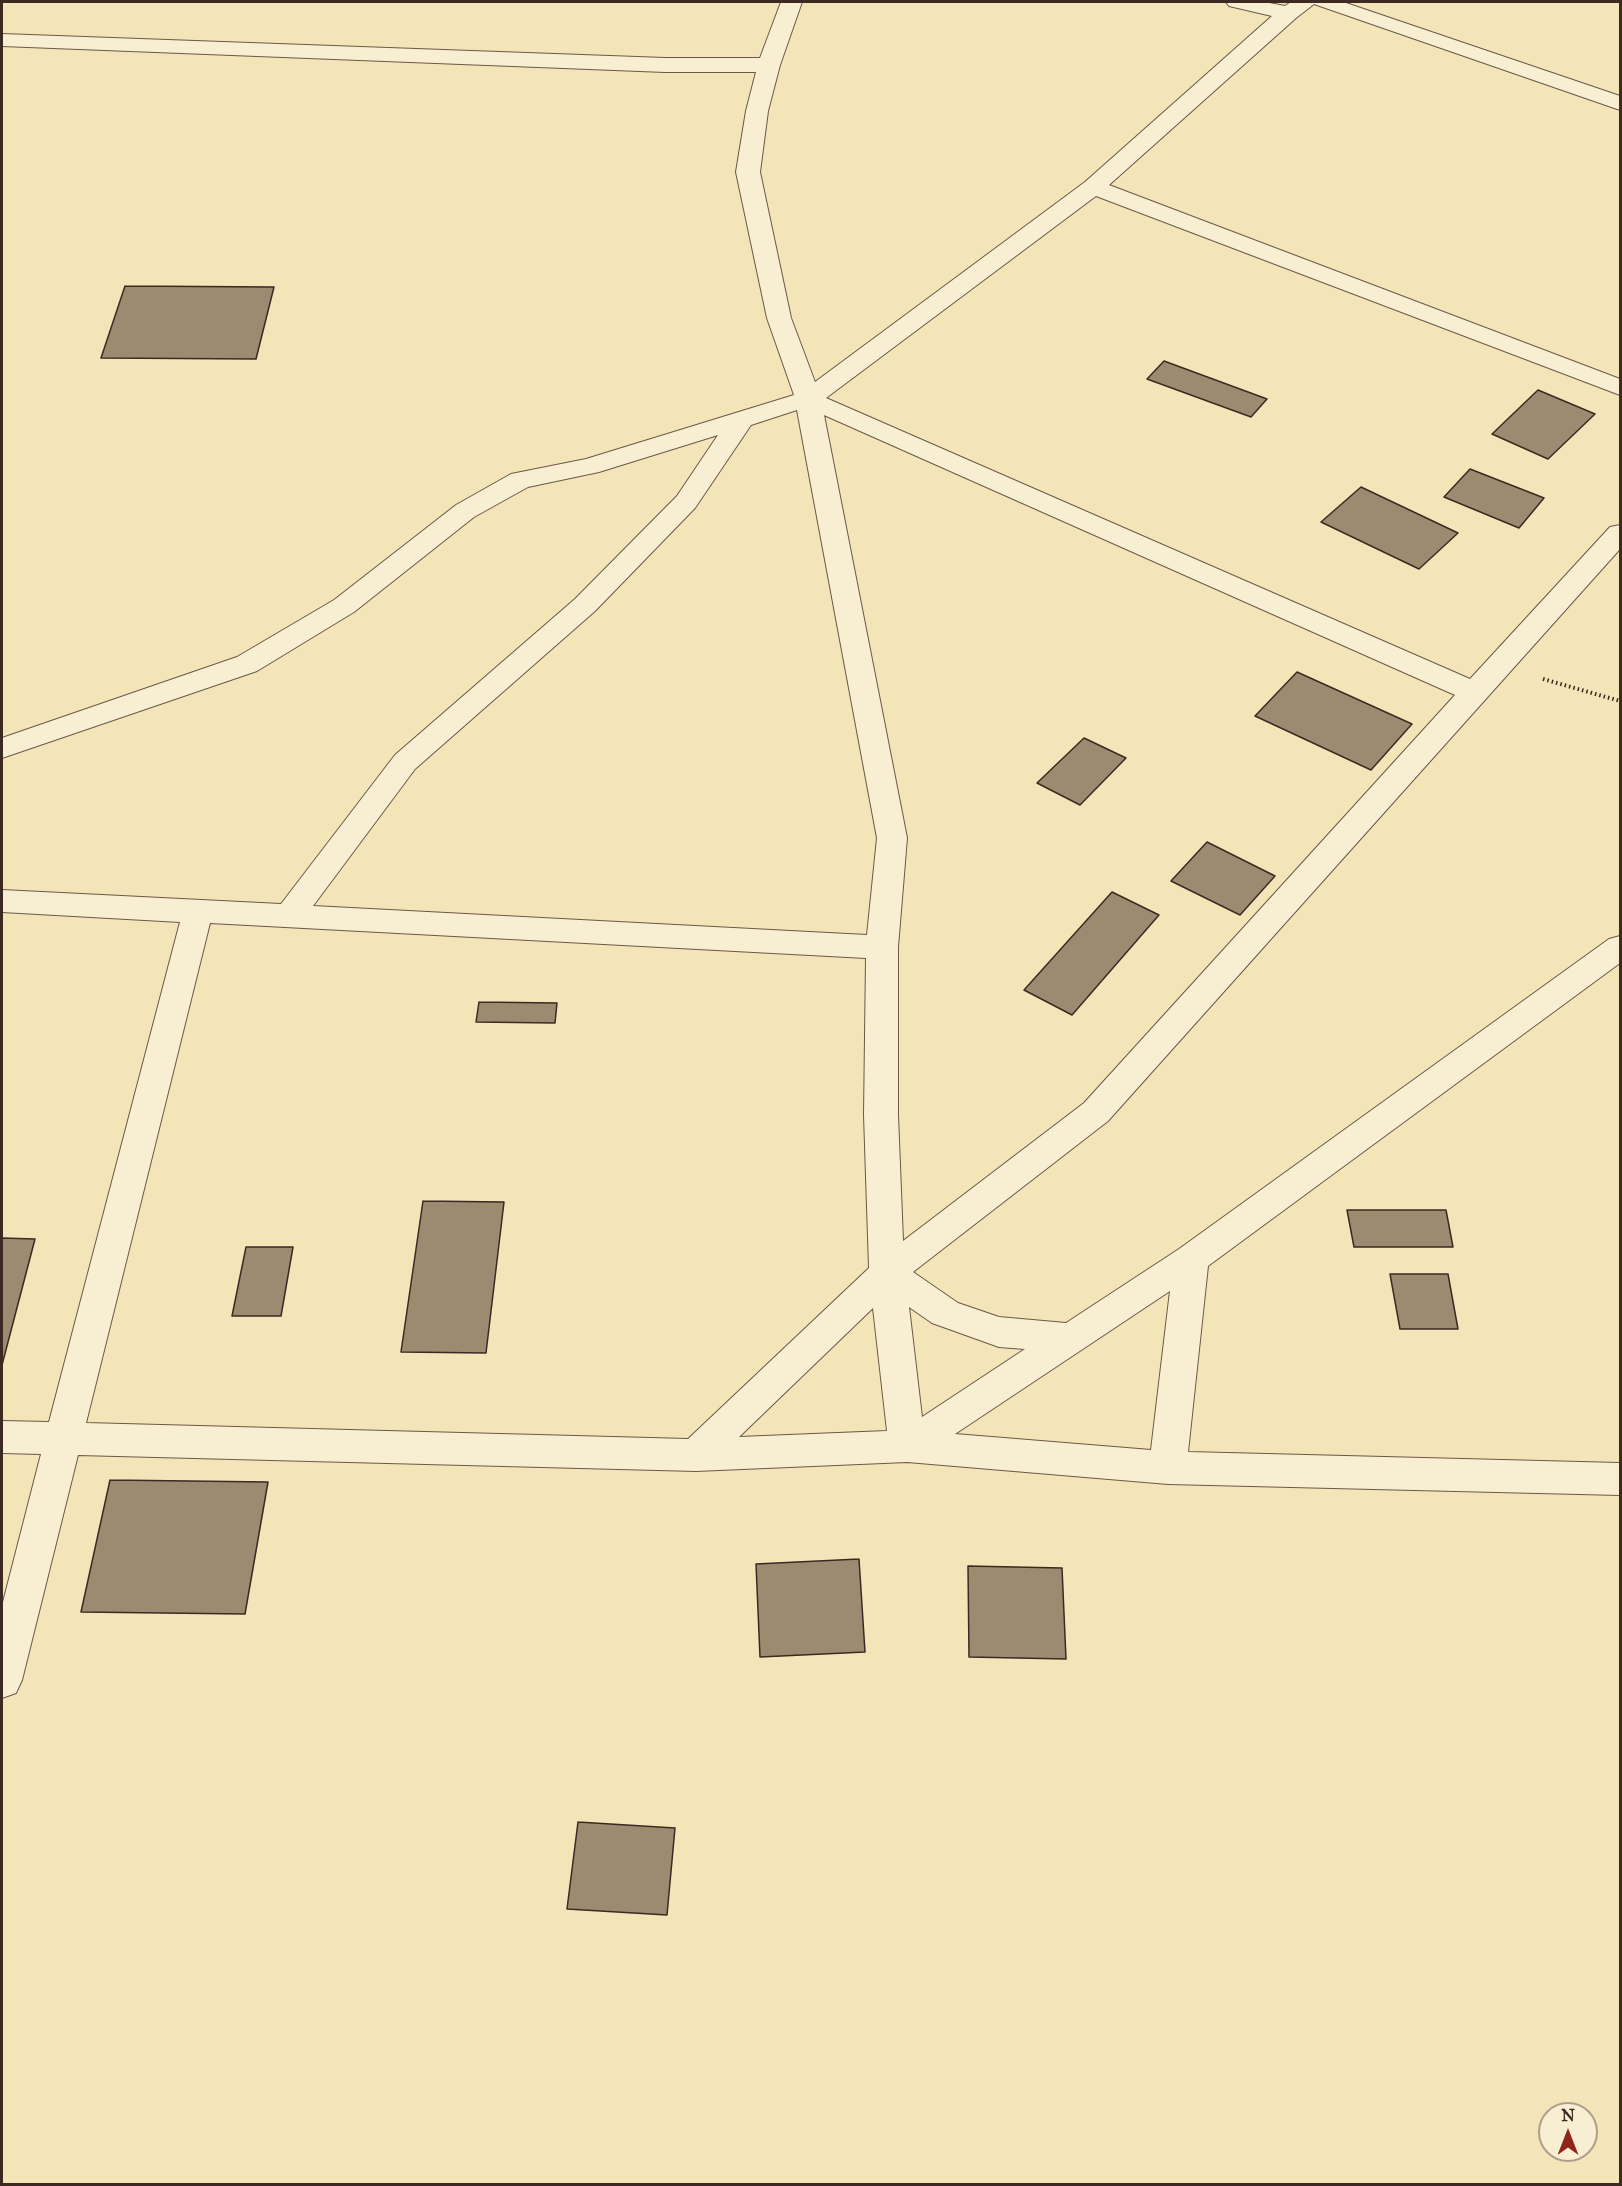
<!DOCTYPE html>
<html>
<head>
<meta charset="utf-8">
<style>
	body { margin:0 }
	#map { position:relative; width:1622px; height:2186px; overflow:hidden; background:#f4e5b9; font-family:"IM FELL Great Primer",serif }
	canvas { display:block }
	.frame { position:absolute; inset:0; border:3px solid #3c2922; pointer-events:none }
	.north { position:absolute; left:1538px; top:2102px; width:60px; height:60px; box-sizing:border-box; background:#f8eed2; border:2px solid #ad9f8c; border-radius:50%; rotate:0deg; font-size:16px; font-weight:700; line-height:24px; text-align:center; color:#3c2922 }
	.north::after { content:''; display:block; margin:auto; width:21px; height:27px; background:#8f2418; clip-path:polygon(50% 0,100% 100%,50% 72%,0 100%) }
</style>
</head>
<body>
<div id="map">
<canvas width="1622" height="2186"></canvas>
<div class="frame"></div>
<div class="north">N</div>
</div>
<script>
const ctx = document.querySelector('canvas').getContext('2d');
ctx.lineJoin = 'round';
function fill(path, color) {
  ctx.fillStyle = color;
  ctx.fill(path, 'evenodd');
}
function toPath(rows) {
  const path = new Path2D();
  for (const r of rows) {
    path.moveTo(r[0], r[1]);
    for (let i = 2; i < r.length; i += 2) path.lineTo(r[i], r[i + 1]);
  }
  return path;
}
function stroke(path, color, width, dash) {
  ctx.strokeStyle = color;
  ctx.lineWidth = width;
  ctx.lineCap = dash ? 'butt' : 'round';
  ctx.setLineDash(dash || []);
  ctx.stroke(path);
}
const building = toPath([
	[125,286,274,287,256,359,101,358,125,286],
	[1164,361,1267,399,1251,417,1147,379,1164,361],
	[1538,390,1595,414,1548,459,1492,434,1538,390],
	[1470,469,1544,498,1519,528,1444,497,1470,469],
	[1361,487,1458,533,1419,569,1321,522,1361,487],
	[1297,672,1412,724,1371,770,1255,716,1297,672],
	[1084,738,1126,758,1080,805,1037,783,1084,738],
	[1207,842,1275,876,1240,915,1171,881,1207,842],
	[1112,892,1159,915,1072,1015,1024,990,1112,892],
	[479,1002,557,1003,555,1023,476,1022,479,1002],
	[423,1201,504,1202,486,1353,401,1352,423,1201],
	[1347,1210,1446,1210,1453,1247,1354,1247,1347,1210],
	[2,1238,35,1239,2,1365,2,1238],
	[246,1247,293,1247,281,1316,232,1316,246,1247],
	[1390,1274,1448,1274,1458,1329,1400,1329,1390,1274],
	[110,1480,268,1482,245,1614,81,1612,110,1480],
	[859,1559,865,1652,760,1657,756,1564,859,1559],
	[968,1566,1062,1568,1066,1659,969,1657,968,1566],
	[578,1822,675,1828,667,1915,567,1909,578,1822]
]);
fill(building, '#9c8b71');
stroke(building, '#3c2922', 1.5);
const street = toPath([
	[781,2,802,2,780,65,768,111,760,172,791,318,815,382,1085,182,1272,16,1229,6,1226,2,1264,2,1285,6,1291,2,1343,2,1620,96,1620,110,1314,4,1296,18,1109,185,1620,379,1620,395,1096,196,826,398,1470,679,1610,527,1620,525,1620,549,1108,1121,913,1272,958,1303,999,1317,1066,1323,1179,1249,1609,939,1620,936,1620,963,1208,1266,1188,1452,1620,1463,1620,1495,1168,1484,907,1462,696,1471,78,1455,22,1680,16,1693,2,1698,2,1606,41,1454,2,1453,2,1421,49,1422,180,922,2,912,2,890,281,904,395,755,575,599,677,496,718,435,599,472,528,487,474,517,354,612,257,671,2,758,2,738,237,657,334,600,456,505,511,474,586,459,794,395,767,318,736,172,746,111,756,72,665,72,2,46,2,34,665,58,760,58,781,2],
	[797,410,877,838,867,935,313,906,415,769,595,611,695,508,751,425,797,410],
	[824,415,1455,695,1084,1103,903,1241,898,1115,898,947,907,838,824,415],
	[210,923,866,958,864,1115,869,1268,688,1439,86,1423,210,923],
	[1170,1291,1151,1450,955,1434,1170,1291],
	[909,1307,932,1323,999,1347,1025,1349,922,1417,909,1307],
	[873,1308,887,1431,739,1437,873,1308]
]);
stroke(street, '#6a5848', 2);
stroke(toPath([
	[1543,679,1620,701]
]), '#3c2922', 4, [1.5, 3]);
fill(street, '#f8eed2');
</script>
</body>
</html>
